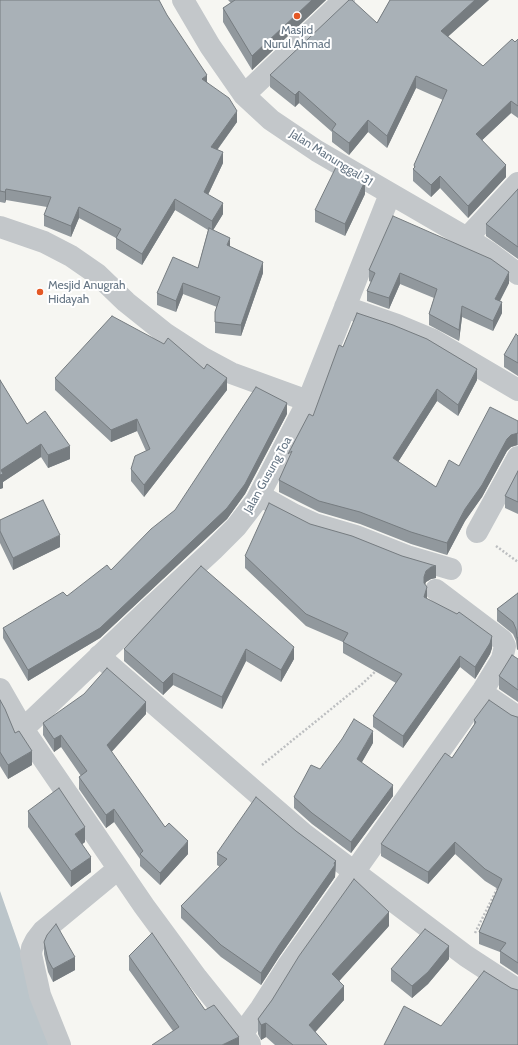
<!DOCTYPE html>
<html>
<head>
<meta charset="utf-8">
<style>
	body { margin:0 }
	canvas { display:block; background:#f6f6f2 }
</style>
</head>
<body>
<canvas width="518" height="1045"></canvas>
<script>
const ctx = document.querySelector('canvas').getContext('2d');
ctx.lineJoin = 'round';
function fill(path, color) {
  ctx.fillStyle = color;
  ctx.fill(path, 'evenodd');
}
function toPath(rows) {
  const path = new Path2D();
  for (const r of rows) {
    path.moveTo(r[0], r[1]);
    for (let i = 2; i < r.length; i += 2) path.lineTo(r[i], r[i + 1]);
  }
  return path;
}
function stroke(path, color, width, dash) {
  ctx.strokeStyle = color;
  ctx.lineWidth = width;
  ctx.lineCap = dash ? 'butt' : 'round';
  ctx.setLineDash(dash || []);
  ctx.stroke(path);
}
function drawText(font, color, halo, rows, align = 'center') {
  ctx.font = font + ' Cabin,sans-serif';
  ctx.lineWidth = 4;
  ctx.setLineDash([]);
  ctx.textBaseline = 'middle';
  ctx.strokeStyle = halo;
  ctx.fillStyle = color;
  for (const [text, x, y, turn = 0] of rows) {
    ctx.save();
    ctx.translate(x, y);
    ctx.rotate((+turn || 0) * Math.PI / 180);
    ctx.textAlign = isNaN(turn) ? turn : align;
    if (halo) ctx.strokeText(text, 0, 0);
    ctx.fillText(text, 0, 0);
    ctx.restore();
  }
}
fill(toPath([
	[0,891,35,991,56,1045,0,1045]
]), '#bbc5ca');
stroke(toPath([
	[496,546,518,562],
	[262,765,362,684,378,669],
	[475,933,498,887]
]), '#bdbfc1', 2.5, [2, 2]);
stroke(toPath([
	[183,0,210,46,244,95,271,120,317,151,467,238,490,253,518,274],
	[244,95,344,0],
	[0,227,44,242,71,256,97,274,126,302,166,334,203,358,231,373,308,401],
	[467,238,518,183],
	[345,307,397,325,433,340,518,390],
	[259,495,295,515,315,524,356,536,407,556,451,569],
	[477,532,518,457],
	[99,656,304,834,466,956,518,990],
	[0,689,23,729,144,906,197,978,250,1044],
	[483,690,483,693,518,717],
	[23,729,148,610,213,550,236,527,256,501,308,401,390,194],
	[242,1034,261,1008,289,964,483,690,502,659,505,646,502,640,436,590],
	[60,1045,40,995,31,954,32,948,36,940,43,931,118,869]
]), '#c3c7ca', 22);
fill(toPath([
	[0,0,167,15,207,82,237,122,218,149,223,163,208,195,223,214,213,230,230,247,263,273,241,336,215,333,215,312,217,307,183,294,176,312,157,305,157,293,198,268,208,230,175,210,142,265,116,249,116,238,79,218,71,237,44,226,44,215,47,207,6,200,5,203,0,202],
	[228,0,326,0,252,70,223,22,223,8,231,3],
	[390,0,489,0,448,36,483,66,518,39,518,118,511,113,482,140,506,177,468,218,440,188,431,197,413,181,413,169,414,168,414,165,443,100,416,88,387,148,368,132,349,155,332,142,332,132,299,103,295,107,270,87,270,75,377,23],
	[518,189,518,259,486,236,486,224],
	[365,194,345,236,315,222,315,210],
	[369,270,509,283,500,301,502,313,493,331,462,317,459,341,429,325,429,314,434,298,400,284,389,309,367,301,367,291,371,282,369,281],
	[518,336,518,376,504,367,504,355],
	[343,347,477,380,458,416,437,401,398,462,436,487,459,466,518,421,518,445,511,447,507,451,482,497,465,521,447,555,411,544,360,524,319,512,279,492,279,480,313,416],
	[55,378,227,390,144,497,131,481,131,469,146,451,137,431,111,442,55,390],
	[0,380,27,424,70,459,48,468,41,457,3,482,3,488,0,489],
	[287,414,245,494,227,519,100,638,28,681,3,638,3,628,67,596,111,570,175,510],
	[518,471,518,514,505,508,505,496],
	[0,520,60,547,13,570,0,543],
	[310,524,436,578,431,579,426,582,425,584,427,599,492,648,490,654,475,679,460,667,403,748,373,727,373,716,396,683,343,653,343,642,306,626,245,568,245,556],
	[201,566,294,659,281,682,246,661,222,709,173,685,163,695,124,661,124,649],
	[518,593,518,649,517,650,516,641,513,634,497,621,497,609],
	[518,659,518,702,499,689,499,676],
	[0,700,15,733,32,765,8,779,0,766],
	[146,714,111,752,165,827,188,854,160,885,140,866,140,859,114,822,106,828,79,789,79,777,81,776,61,747,54,752,43,735,43,723],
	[511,715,517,717,518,717,518,975,500,963,500,952,479,944,479,932,498,889,485,881,455,854,428,884,381,856,381,844,452,758,474,725,474,720],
	[373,743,361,763,393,796,351,853,312,824,294,808,294,797,320,769],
	[28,811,85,842,82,844,91,872,71,887,28,827],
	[296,831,336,861,335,877,279,957,261,985,221,957,181,918,181,906,220,867,217,865,217,853],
	[389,926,339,981,344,1000,315,1032,327,1045,275,1045,266,1037,261,1040,258,1034,258,1019,272,1000],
	[44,942,75,970,53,982,48,972,44,954],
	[129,956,205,1010,239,1045,173,1031,129,970],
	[449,959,428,984,412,998,391,981,391,969]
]), '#91989d');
fill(toPath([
	[312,0,326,0,252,70,252,56],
	[475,0,489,0,441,43,441,31],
	[207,75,207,86,202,79],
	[416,76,416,88,387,148,387,136],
	[299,91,299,103,295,107,295,95],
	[511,101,511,113,476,146,476,134],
	[237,111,237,122,211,158,211,147],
	[368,120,368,132,349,155,349,143],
	[223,152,223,163,204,203,204,192],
	[506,165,506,177,468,218,468,206],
	[440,176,440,188,431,197,431,185],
	[365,181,365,194,345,236,345,224],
	[6,189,6,200,5,203,5,192],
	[175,199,175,210,142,265,142,254],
	[223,203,223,214,212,232,212,221],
	[79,207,79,218,71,237,71,226],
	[230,238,230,249,227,245],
	[263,262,263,273,241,336,241,325],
	[509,272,509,283,495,310,495,299],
	[400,273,400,284,389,309,389,298],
	[183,283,183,294,176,312,176,301],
	[502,302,502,313,493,331,493,321],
	[462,306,462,317,459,341,459,330],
	[477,369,477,380,458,416,458,405],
	[227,378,227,390,144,497,144,485],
	[437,389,437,401,393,470,393,458],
	[287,403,287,414,245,494,227,519,100,638,28,681,28,670],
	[137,419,137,431,111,442,111,430],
	[517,433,517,445,511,447,507,451,482,497,465,521,447,555,447,543,465,509,507,439,511,435],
	[41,444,41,457,3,482,3,488,0,489,0,475,1,470],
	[70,446,70,459,48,468,48,455],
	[60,535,60,547,13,570,13,558],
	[436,566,436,578,431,579,426,582,424,588,424,577,426,571,431,567],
	[427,587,427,599,424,597],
	[492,636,492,648,490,654,475,679,475,667],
	[518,637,518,649,517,650,517,638],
	[294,647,294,659,281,682,281,670],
	[246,649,246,661,222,709,222,697],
	[460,656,460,667,403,748,403,736],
	[173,673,173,685,163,695,163,683],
	[146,702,146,714,107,757,107,745],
	[373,731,373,743,357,771,357,759],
	[61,735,61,747,54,752,54,739],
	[32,751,32,765,8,779,8,765],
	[393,785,393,796,351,853,351,842],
	[114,809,114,822,106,828,106,815],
	[85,827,85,842,75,850,75,834],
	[188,841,188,854,160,885,160,873],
	[455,842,455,854,428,884,428,872],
	[91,857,91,872,71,887,71,871],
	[336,861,335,877,279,957,261,985,261,973,279,945],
	[389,912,389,926,332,989,332,974],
	[449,946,449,959,428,984,412,998,412,986],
	[75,957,75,970,53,982,53,969],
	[344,986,344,1000,309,1039,309,1025],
	[266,1023,266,1037,261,1040,261,1025],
	[239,1037,239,1045,222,1045]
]), '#767c80');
const building = toPath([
	[0,0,159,0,167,15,207,75,202,79,229,98,237,111,211,147,223,152,204,192,223,203,212,221,175,199,142,254,116,238,121,229,79,207,71,226,44,215,51,197,6,189,5,192,0,191,0,0],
	[235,0,312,0,252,56,223,8,235,0],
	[349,0,352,0,377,23,390,0,475,0,441,31,483,66,512,39,515,42,518,39,518,106,511,101,476,134,506,165,468,206,440,176,431,185,413,169,415,167,414,165,447,90,416,76,387,136,368,120,349,143,332,130,336,124,299,91,295,95,270,75,349,0],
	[337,165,365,181,345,224,315,210,337,165],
	[518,189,518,247,486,224,518,189],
	[393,216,491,259,509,272,495,299,502,302,493,321,462,306,459,330,429,314,437,289,400,273,389,298,367,291,375,273,369,270,393,216],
	[209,228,230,238,227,245,263,262,241,325,215,322,215,312,220,297,183,283,176,301,157,293,173,257,198,268,209,228],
	[357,313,393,325,427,339,477,369,458,405,437,389,393,458,436,487,449,460,459,466,490,407,518,421,518,433,511,435,507,439,482,485,465,509,447,543,411,532,360,512,319,501,279,480,292,451,288,454,309,414,313,416,339,345,343,347,357,313],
	[112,316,164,344,168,338,204,369,207,364,227,378,144,485,131,469,135,456,150,449,137,419,111,430,55,378,112,316],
	[516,334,518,336,518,363,504,355,516,334],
	[0,380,27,424,45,411,70,446,48,455,41,444,1,470,3,474,0,475,0,380],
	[256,387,287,403,245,484,227,508,100,628,28,670,3,628,63,592,67,596,107,565,111,570,151,529,175,510,256,387],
	[518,471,518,502,505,496,518,471],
	[43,500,60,535,13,558,0,531,0,520,43,500],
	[269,503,310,524,352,536,402,556,436,566,431,567,426,571,424,577,424,583,427,587,424,597,457,614,459,612,492,636,490,643,475,667,460,656,403,736,373,716,402,674,343,642,348,633,306,614,245,556,269,503],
	[201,566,294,647,281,670,246,649,222,697,173,673,163,683,124,649,201,566],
	[518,593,518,637,517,638,516,629,513,622,497,609,518,593],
	[512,655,518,659,518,690,499,676,512,655],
	[107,668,146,702,107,745,165,827,169,823,188,841,160,873,140,854,143,851,114,809,106,815,79,777,87,771,61,735,54,739,43,723,84,694,107,668],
	[0,700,5,709,15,733,19,731,32,751,8,765,0,752,0,700],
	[489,700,511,715,517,717,518,717,518,963,500,951,506,943,479,932,502,879,485,869,455,842,428,872,381,844,445,753,452,758,476,722,474,720,489,700],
	[354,719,373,731,357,759,393,785,351,842,312,813,294,797,311,765,320,769,342,739,354,719],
	[59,788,85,827,75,834,91,857,71,871,28,811,59,788],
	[256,797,296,831,336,861,334,863,335,865,279,945,261,973,221,945,181,906,227,859,217,853,256,797],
	[354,879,389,912,332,974,344,986,309,1025,327,1045,293,1045,266,1023,261,1025,258,1019,272,1000,299,956,354,879],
	[56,924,75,957,53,969,48,960,44,942,47,935,56,924],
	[425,929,449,946,428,972,412,986,391,969,425,929],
	[152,933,205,1010,214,1005,239,1037,222,1045,152,1045,179,1027,129,956,152,933],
	[484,971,511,988,518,990,518,1045,384,1045,404,1006,441,1026,484,971]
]);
fill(building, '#a9b1b7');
stroke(building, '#767c80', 1);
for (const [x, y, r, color] of [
	[297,16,4,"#e45824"],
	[40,292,4,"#e45824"]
]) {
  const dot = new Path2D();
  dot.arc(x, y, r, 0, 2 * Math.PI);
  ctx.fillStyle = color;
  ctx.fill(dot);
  stroke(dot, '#fff', 1.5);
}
drawText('12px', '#657584', '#fff', [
	["Masjid",297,30],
	["Nurul Ahmad",297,44],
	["Mesjid Anugrah",48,285,"left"],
	["Hidayah",48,299,"left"]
]);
drawText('12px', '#657584', '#fff', [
	["Jalan Manunggal 31",331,158,32],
	["Jalan Gusung Toa",268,475,-61]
]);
</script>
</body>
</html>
